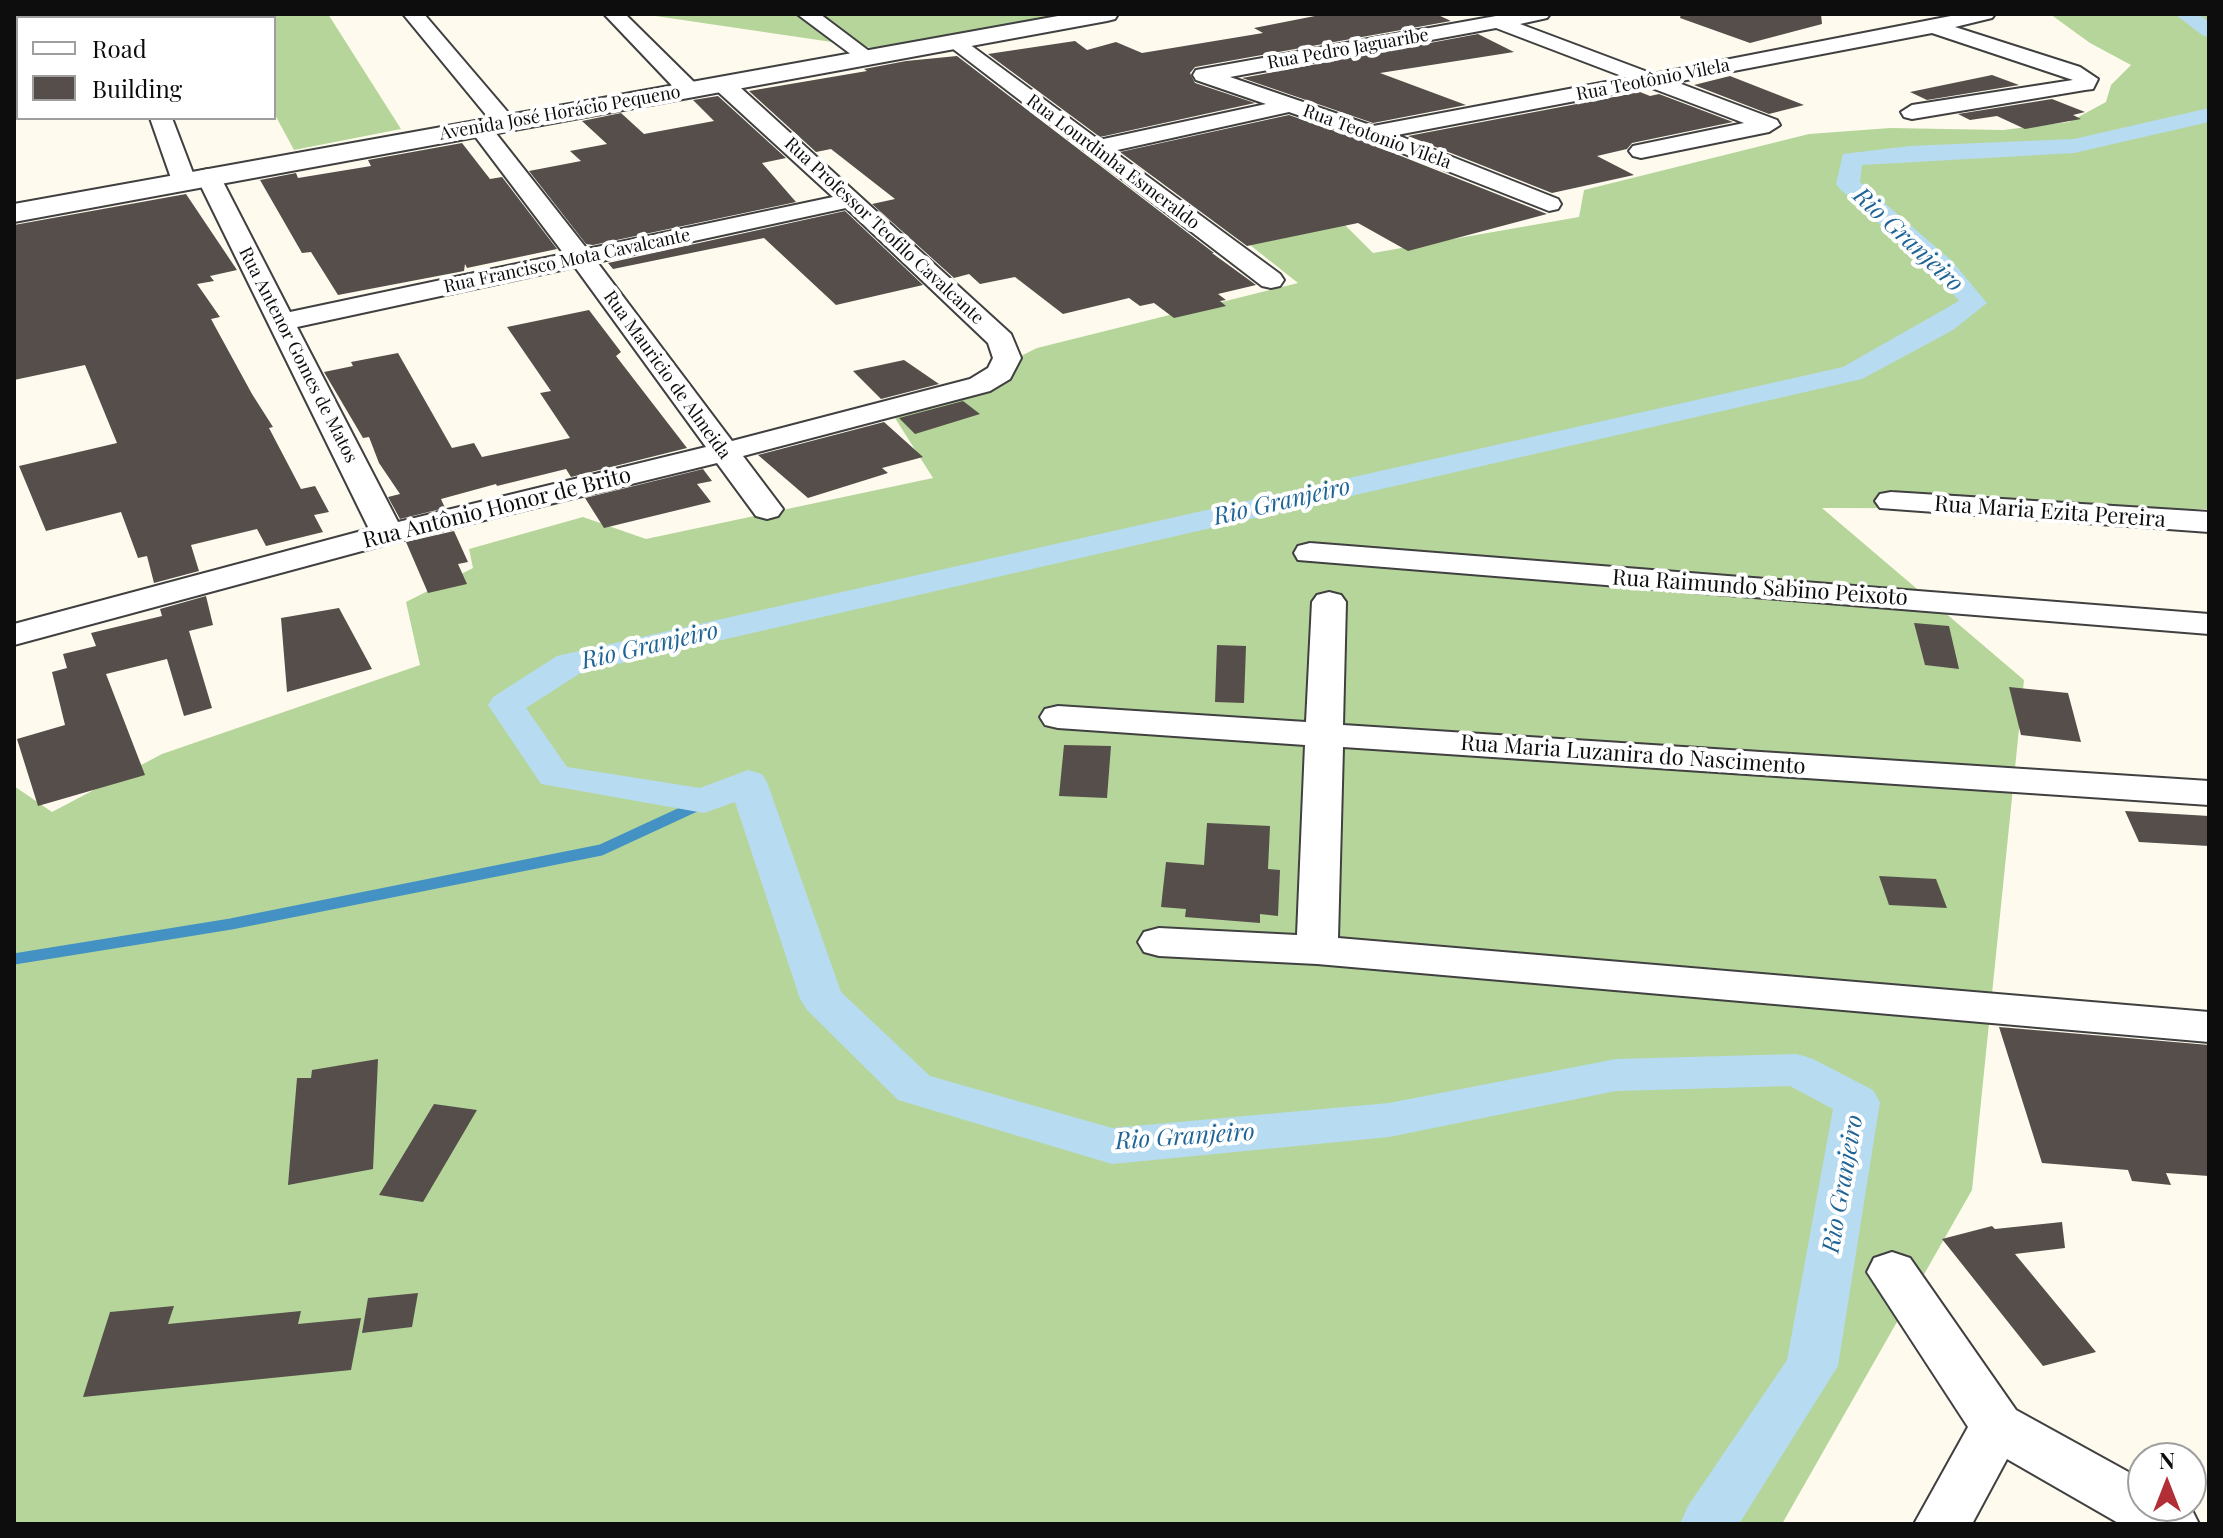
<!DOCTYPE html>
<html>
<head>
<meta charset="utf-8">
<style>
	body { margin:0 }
	#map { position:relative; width:2223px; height:1538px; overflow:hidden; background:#fefbee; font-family:"Playfair Display",serif }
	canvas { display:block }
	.frame { position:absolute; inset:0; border:16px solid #0d0d0d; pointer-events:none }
	.legend { position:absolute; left:16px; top:16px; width:260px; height:104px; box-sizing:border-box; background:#fff; border:2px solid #9e9e9e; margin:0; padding:10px 14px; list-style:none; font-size:24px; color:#0d0d0d }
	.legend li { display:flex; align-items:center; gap:16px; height:40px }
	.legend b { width:40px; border:2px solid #9e9e9e }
	.north { position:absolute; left:2127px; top:1442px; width:80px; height:80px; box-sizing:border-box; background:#fff; border:2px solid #9e9e9e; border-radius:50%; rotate:0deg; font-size:22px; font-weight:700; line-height:32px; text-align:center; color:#0d0d0d }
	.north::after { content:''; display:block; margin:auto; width:28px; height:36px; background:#b32f37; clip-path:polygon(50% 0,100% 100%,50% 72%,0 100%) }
</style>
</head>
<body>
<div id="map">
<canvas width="2223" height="1538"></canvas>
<div class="frame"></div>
<ul class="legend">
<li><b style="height:10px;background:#fff"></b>Road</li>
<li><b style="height:22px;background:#554e4a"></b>Building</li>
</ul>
<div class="north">N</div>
</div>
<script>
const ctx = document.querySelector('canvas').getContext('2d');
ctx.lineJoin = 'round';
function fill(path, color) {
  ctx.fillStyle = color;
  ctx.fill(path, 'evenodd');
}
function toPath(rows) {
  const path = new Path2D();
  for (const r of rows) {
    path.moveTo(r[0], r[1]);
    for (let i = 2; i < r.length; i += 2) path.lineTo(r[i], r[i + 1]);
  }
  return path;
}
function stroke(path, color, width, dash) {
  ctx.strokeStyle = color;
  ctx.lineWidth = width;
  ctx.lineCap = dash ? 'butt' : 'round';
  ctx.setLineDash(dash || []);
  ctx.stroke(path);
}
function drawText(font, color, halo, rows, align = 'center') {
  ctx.font = font + ' "Playfair Display",serif';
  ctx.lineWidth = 8;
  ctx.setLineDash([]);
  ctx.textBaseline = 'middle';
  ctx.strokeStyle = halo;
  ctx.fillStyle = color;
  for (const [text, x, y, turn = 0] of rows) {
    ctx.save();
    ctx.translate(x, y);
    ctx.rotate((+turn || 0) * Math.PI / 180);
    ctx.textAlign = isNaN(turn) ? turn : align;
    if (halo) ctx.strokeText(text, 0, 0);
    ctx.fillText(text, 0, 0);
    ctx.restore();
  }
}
fill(toPath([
	[14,14,328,14,401,129,294,150,274,113,274,18,18,18,18,118,25,118,14,120],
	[642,14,1074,14,879,49],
	[2050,14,2209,14,2209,509,1822,508,2024,680,1972,1190,1782,1524,14,1524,14,786,52,812,162,754,420,665,406,602,473,568,469,549,583,517,646,539,933,478,895,418,1037,348,1298,283,1202,207,1308,188,1373,253,1579,217,1584,190,1809,134,1890,128,2003,130,2069,122,2106,102,2111,85,2131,65,2090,43]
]), '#b6d59b');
stroke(toPath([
	[14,959,231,924,601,850,748,782]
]), '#4392c3', 11);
fill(toPath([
	[2175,14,2198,14,2209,22,2209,37,2202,35,2175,14],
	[2209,108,2209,122,2074,153,1862,165,1860,182,1952,261,1987,303,1953,330,1862,379,582,672,526,708,567,767,700,788,748,770,762,774,767,782,841,992,930,1076,1112,1128,1389,1103,1616,1059,1797,1054,1813,1059,1873,1090,1880,1102,1838,1366,1739,1524,1680,1524,1688,1506,1787,1360,1833,1109,1790,1086,1616,1091,1389,1137,1112,1164,898,1100,807,1010,800,999,735,802,704,813,541,784,488,705,493,697,557,656,1843,367,1959,301,1934,271,1840,189,1836,184,1843,154,1910,146,2074,139,2209,108]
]), '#b7dcf2');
fill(toPath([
	[1325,14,1436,14,1451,21,1195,67,1190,73,1195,83,1255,103,1100,137,988,54,1075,41,1087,50,1116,42,1142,53,1263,33,1254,28],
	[1681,14,1821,14,1822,24,1750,43,1680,18],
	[1478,34,1514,52,1380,73,1466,105,1373,123,1242,78],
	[957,56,1214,253,1212,253,1256,285,1218,294,1226,300,1220,301,1226,306,1174,318,1154,303,1140,306,1129,298,1063,314,1015,277,980,284,969,274,954,278,872,204,895,199,831,149,816,152,749,91,867,71,864,69,906,61],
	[1992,75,2019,85,1927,100,1910,92],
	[1730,76,1804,105,1769,114,1694,85],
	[1640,92,1650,96,1659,94,1733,122,1632,143,1627,149,1597,156,1634,175,1552,193,1408,136],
	[718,96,786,158,762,163,796,202,593,245,586,244,529,171,581,161,570,151,607,144,582,121,621,113,644,134,714,121,693,100],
	[2052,99,2085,112,2073,115,2081,119,2025,129,1997,116,1970,120,1958,114],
	[1289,115,1363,141,1547,214,1408,251,1358,223,1247,246,1120,152],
	[462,143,490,179,502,177,557,249,467,268,465,264,464,271,338,295,311,252,302,253,260,180,296,173,298,178,371,166,368,160],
	[186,194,237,270,210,276,214,281,197,284,220,317,211,319,252,394,273,427,269,428,301,489,315,486,329,512,314,515,323,532,266,546,257,529,191,545,199,571,154,583,147,556,138,558,121,512,46,531,19,466,117,443,85,365,14,380,14,225],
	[845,211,923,285,836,305,764,238,613,269,608,263],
	[589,310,621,352,616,356,687,448,571,477,566,469,497,486,496,484,441,499,445,508,400,519,388,497,400,494,379,463,369,437,363,438,324,372,353,366,351,362,398,353,452,448,474,443,482,457,570,438,540,393,551,391,507,327],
	[904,360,939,384,881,399,853,371],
	[963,401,980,414,915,434,899,418],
	[884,422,923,457,882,468,888,473,808,498,758,455],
	[703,469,712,481,697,484,711,502,604,528,585,498],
	[454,531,468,562,458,564,467,584,428,593,406,542],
	[206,596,213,625,189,631,212,708,184,716,167,659,106,674,145,775,38,806,17,739,65,725,52,672,67,668,63,654,96,646,91,633,162,616,160,609],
	[339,608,372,669,287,692,281,618],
	[1914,623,1949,626,1959,669,1925,665],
	[1217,645,1246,646,1244,703,1215,702],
	[2009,687,2068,693,2081,742,2021,735],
	[1064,745,1111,746,1107,798,1059,796],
	[2125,811,2209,816,2209,846,2139,842],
	[1207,823,1270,826,1268,869,1280,870,1278,916,1260,914,1260,923,1185,917,1186,909,1161,907,1166,862,1204,865],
	[1879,876,1936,879,1947,908,1889,905],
	[1999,1027,2209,1045,2209,1176,2166,1173,2171,1185,2132,1181,2128,1170,2042,1163],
	[378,1059,373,1169,288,1185,297,1078,311,1078,312,1070],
	[434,1104,477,1110,423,1202,379,1195],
	[2062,1222,2065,1248,2015,1254,2096,1352,2043,1366,1942,1239,1992,1226,1995,1229],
	[418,1293,412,1327,362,1333,368,1298],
	[174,1306,168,1324,301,1311,298,1324,361,1318,351,1370,83,1397,110,1312]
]), '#554e4a');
const minor = toPath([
	[102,14,122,14,124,18,104,18,102,14],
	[403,14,424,14,512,117,515,122,512,127,496,127,403,14],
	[604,14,625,14,697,85,700,90,697,95,681,95,604,14],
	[797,14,820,14,877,57,867,63,860,61,797,14],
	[1507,14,1550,14,1547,18,1520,24,1653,74,1961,14,1995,14,1992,18,1955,27,2080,67,2098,79,2093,89,2085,90,1912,119,1904,117,1901,112,1912,105,2073,80,1932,33,1676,82,1777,120,1780,125,1769,132,1641,158,1633,156,1629,151,1633,146,1744,123,1649,87,1397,135,1558,199,1561,204,1558,209,1549,211,1364,138,1289,112,1113,151,1280,274,1284,280,1280,286,1271,288,1262,286,944,42,947,38,961,38,1099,140,1266,104,1196,80,1193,75,1196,70,1507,14],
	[1496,28,1627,78,1373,126,1230,77,1496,28],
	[723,78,731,79,1011,334,1021,358,1010,379,990,391,743,456,783,509,778,516,767,519,756,516,717,463,399,541,14,645,14,624,369,529,196,176,200,171,208,169,216,171,220,176,290,312,564,254,468,127,479,120,487,122,587,249,833,197,715,89,712,84,715,79,723,78],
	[846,208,988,343,993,358,988,368,970,379,732,441,597,262,846,208],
	[575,267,706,447,398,522,297,327,575,267],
	[150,118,172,118,196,181,192,186,176,186,172,181,150,118],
	[1891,492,2209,512,2209,532,1880,508,1875,501,1880,494,1891,492],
	[1310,543,2209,614,2209,634,1298,560,1294,553,1298,546,1310,543],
	[1329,592,1341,595,1346,602,1343,725,2209,781,2209,805,1343,747,1338,938,2209,1012,2209,1042,1317,964,1159,956,1144,952,1138,942,1144,932,1159,928,1297,935,1305,745,1058,728,1045,725,1040,717,1045,709,1058,706,1306,722,1312,602,1317,595,1329,592],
	[1892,1252,1910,1258,2016,1410,2143,1480,2143,1506,2190,1506,2199,1524,2120,1524,2007,1459,1972,1524,1914,1524,1968,1427,1867,1272,1874,1258,1892,1252]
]);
const tertiary = toPath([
	[1069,14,1118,14,1115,19,1107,21,14,222,14,204,1069,14]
]);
stroke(minor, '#404040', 4);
stroke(tertiary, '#404040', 4);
fill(minor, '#fff');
fill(tertiary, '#fff');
drawText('18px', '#0d0d0d', '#fff', [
	["Rua Pedro Jaguaribe",1348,49,-10],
	["Rua Teotônio Vilela",1653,80,-11],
	["Avenida José Horácio Pequeno",560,113,-10],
	["Rua Teotonio Vilela",1377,137,20],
	["Rua Lourdinha Esmeraldo",1113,162,37],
	["Rua Professor Teofilo Cavalcante",884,231,43],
	["Rua Francisco Mota Cavalcante",567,261,-12],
	["Rua Antenor Gomes de Matos",298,355,63],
	["Rua Mauricio de Almeida",667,375,54]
]);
drawText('22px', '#0d0d0d', '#fff', [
	["Rua Antônio Honor de Brito",497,508,-14],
	["Rua Maria Ezita Pereira",2050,512,4],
	["Rua Raimundo Sabino Peixoto",1760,588,4],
	["Rua Maria Luzanira do Nascimento",1633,755,4]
]);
drawText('italic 24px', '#1f6496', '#fff', [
	["Rio Granjeiro",1908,240,43],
	["Rio Granjeiro",1282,502,-13],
	["Rio Granjeiro",650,646,-13],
	["Rio Granjeiro",1185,1137,-4],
	["Rio Granjeiro",1843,1184,-80]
]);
</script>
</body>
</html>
